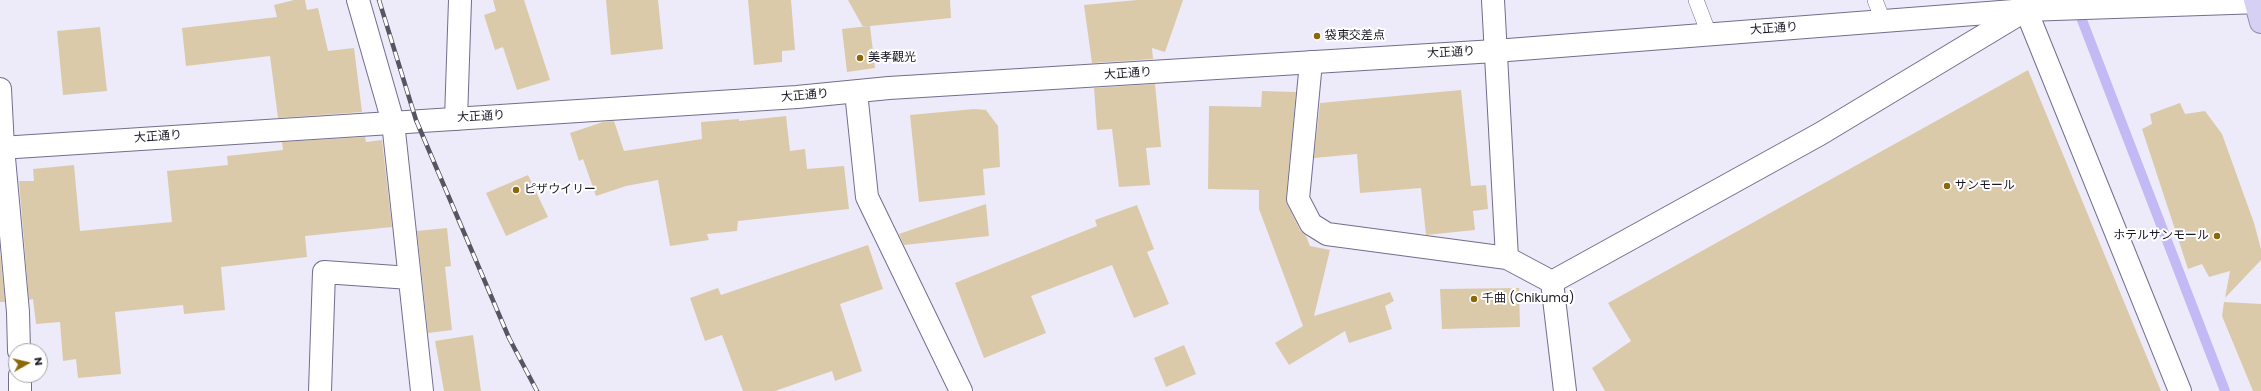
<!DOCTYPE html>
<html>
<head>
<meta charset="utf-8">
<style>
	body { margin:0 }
	#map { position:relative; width:2261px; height:391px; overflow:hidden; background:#edebf9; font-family:Poppins,sans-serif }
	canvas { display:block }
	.north { position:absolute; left:8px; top:343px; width:40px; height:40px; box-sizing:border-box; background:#fff; border:1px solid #a4a3a8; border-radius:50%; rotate:82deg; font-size:11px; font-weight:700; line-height:16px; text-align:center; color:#1b1926 }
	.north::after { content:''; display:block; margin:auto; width:14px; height:18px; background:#8b6809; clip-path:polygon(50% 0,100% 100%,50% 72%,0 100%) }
</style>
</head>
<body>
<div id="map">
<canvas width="2261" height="391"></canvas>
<div class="north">N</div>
</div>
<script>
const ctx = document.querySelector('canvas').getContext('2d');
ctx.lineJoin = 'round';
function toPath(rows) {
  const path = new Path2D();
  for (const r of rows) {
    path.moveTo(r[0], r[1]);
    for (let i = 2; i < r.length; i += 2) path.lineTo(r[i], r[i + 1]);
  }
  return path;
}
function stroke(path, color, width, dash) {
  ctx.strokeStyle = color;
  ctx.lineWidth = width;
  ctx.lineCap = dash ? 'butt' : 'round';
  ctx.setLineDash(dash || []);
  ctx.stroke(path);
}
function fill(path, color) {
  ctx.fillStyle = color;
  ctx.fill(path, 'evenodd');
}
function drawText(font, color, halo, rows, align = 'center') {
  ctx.font = font + ' Poppins,"Noto Sans JP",sans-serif';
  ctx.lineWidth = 4;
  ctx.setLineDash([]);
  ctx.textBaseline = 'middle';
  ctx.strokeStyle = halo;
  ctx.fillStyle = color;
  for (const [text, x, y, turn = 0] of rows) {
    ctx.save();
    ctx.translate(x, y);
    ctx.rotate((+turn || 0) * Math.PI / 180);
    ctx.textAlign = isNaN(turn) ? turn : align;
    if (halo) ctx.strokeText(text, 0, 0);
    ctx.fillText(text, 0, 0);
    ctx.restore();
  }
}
stroke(toPath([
	[2077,7,2225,391]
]), '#c3b9f5', 10);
fill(toPath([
	[294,0,305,0,307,10,318,8,328,51,354,48,362,112,278,118,270,56,186,66,182,28,277,17,274,5],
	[493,0,524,0,550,80,517,90,503,47,495,50,484,15,496,11],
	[606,0,658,0,663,49,611,55],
	[748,0,791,0,795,50,782,51,782,62,754,65],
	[848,0,950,0,951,18,870,26,875,68,847,72,842,29,868,26,863,27],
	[1137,0,1183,0,1165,52,1152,48,1153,59,1092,63,1084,5],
	[100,27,107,91,63,95,57,31],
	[2028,70,2161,391,1605,391,1592,368,1631,341,1608,303],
	[1155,84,1161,147,1146,148,1150,185,1119,187,1112,129,1097,130,1094,88],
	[1461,90,1471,186,1486,185,1488,209,1473,211,1475,230,1426,235,1421,188,1360,193,1357,154,1314,158,1320,103],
	[1262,91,1296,92,1286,198,1287,204,1300,230,1306,236,1310,246,1330,250,1314,316,1390,292,1394,301,1385,306,1392,329,1349,343,1345,331,1289,365,1275,343,1303,326,1259,209,1259,190,1208,189,1209,106,1261,107],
	[2180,103,2185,114,2205,111,2222,134,2254,223,2261,249,2261,260,2225,298,2230,271,2209,277,2202,264,2188,269,2142,129,2152,124,2150,114],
	[974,109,986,110,998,126,1000,167,983,169,985,195,919,202,910,115],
	[786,116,790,151,805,149,807,169,844,166,849,209,738,221,737,231,707,234,709,240,670,246,658,180,626,186,596,196,583,159,579,161,570,133,603,122,614,121,624,151,702,139,701,122,739,119,739,121],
	[365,137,366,142,382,140,392,227,305,236,307,257,221,267,225,310,184,314,183,305,115,312,121,374,78,378,76,359,63,361,60,322,36,324,33,299,29,300,19,181,34,181,33,169,74,165,80,231,172,222,167,171,228,165,227,156,283,150,282,142],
	[528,175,548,217,506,236,486,193],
	[986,204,989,236,904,245,899,234],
	[1137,205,1154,249,1147,252,1169,304,1134,318,1112,265,1031,296,1046,333,984,358,955,283,1097,226,1095,220],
	[447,228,451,266,445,267,452,330,428,333,417,231],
	[868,245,883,289,840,304,862,371,835,381,832,371,775,391,743,391,722,335,705,341,690,298,718,288,721,295],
	[0,252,5,302,0,302],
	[1519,288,1520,327,1442,329,1440,289],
	[2224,302,2261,304,2261,391,2253,391,2222,316],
	[473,335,481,391,444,391,435,341],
	[1184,345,1196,374,1166,387,1154,358]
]), '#dbcaa9');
const lane = toPath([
	[1696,0,1709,34],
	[1875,0,1883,21]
]);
const street = toPath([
	[358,0,393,122,422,391],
	[1493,0,1507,258],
	[1311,62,1298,199,1311,224,1327,234,1507,258,1552,282,1820,134,2026,10,2180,391],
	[0,89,3,147,18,312,19,351],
	[856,92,867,197,961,391],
	[456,119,460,0],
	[1552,282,1565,391],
	[20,375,20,391],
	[320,391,324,272,410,278]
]);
const secondary = toPath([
	[0,148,797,97,889,88,1495,51,2026,10,2261,2]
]);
const highway = toPath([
	[2255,0,2261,22]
]);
stroke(lane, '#726d8c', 16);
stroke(street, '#726d8c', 24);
stroke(secondary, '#726d8c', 24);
stroke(highway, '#9591ac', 24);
stroke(lane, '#fff', 15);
stroke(street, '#fff', 22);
stroke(secondary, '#fff', 22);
stroke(highway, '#d6d1f4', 22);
const rail = toPath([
	[379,0,416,120,509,338,537,391]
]);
stroke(rail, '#575562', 4.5);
stroke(rail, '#fff', 3, [9]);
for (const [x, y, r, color] of [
	[1317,36,4,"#8b6809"],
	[860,58,4,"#8b6809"],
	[1947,186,4,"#8b6809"],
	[516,190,4,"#8b6809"],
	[2217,236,4,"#8b6809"],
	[1474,299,4,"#8b6809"]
]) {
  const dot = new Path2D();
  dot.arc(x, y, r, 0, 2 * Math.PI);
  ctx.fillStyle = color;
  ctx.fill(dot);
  stroke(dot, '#fff', 1.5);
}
drawText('12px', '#1b1926', '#fff', [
	["大正通り",1774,29,-4],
	["大正通り",1451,53,-3],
	["大正通り",1128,74,-4],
	["大正通り",805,96,-5],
	["大正通り",481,117,-3],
	["大正通り",158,137,-4]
]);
drawText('12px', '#1b1926', '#fff', [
	["袋東交差点",1325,36],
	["美孝觀光",868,58],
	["サンモール",1955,186],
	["ピザウイリー",524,190],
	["ホテルサンモール",2209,236,"right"],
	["千曲 (Chikuma)",1482,299]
], 'left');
</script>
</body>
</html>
